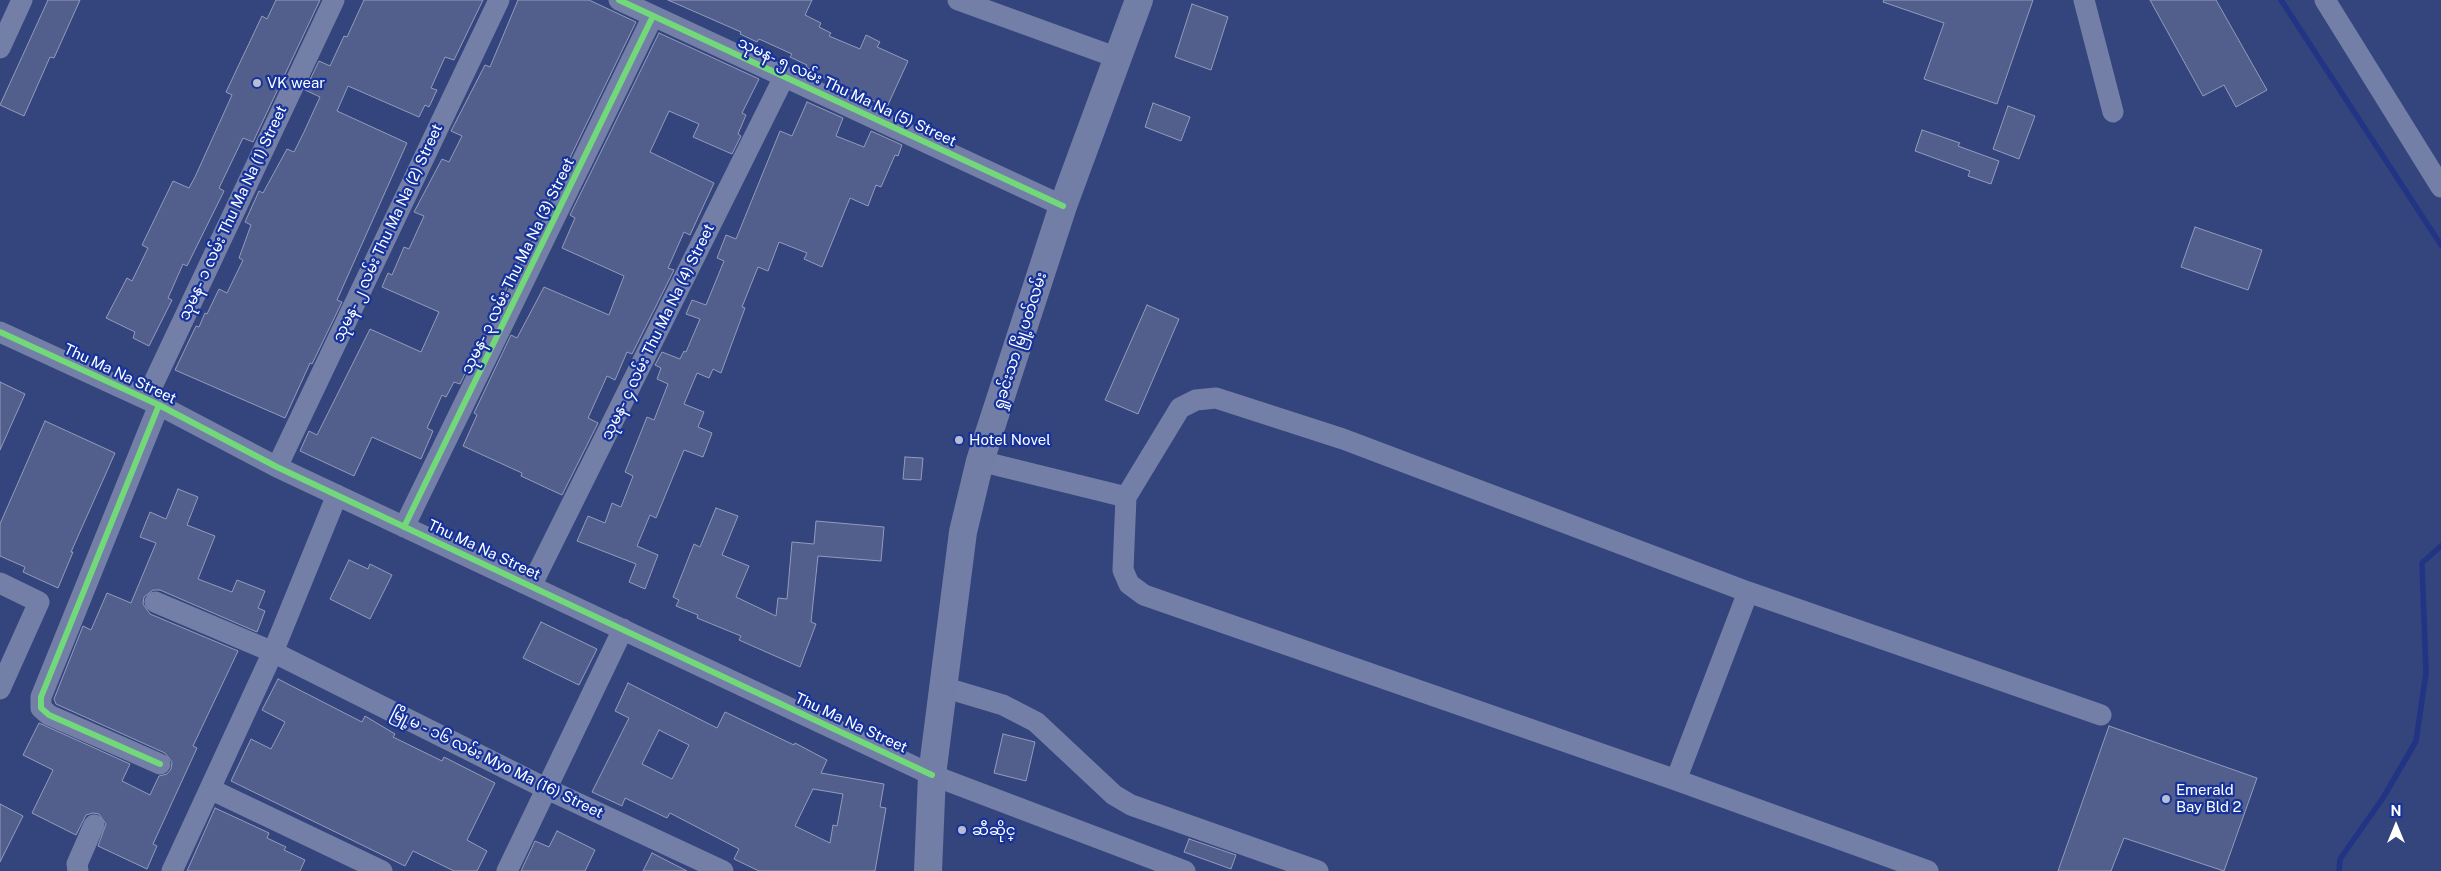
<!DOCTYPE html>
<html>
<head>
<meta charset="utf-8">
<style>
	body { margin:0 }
	#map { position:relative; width:2441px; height:871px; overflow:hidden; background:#34447d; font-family:"Public Sans",sans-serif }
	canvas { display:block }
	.north { position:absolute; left:2371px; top:801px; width:50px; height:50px; -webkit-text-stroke:4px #16329b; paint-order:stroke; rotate:0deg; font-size:14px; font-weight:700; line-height:20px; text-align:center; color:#fff }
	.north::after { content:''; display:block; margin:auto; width:18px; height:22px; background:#fff; clip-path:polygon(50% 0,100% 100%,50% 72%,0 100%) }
</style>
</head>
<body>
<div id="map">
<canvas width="2441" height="871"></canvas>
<div class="north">N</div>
</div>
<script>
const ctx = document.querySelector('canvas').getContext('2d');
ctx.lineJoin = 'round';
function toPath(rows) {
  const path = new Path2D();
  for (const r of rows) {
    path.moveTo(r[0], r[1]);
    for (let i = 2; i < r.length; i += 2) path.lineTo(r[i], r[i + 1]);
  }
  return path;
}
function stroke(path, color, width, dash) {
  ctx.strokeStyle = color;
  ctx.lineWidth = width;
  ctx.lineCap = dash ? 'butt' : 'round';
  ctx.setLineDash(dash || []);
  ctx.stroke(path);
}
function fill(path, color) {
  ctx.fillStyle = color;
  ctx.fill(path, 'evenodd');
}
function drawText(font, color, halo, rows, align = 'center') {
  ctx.font = font + ' "Public Sans","Noto Sans Myanmar",sans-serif';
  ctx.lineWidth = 4.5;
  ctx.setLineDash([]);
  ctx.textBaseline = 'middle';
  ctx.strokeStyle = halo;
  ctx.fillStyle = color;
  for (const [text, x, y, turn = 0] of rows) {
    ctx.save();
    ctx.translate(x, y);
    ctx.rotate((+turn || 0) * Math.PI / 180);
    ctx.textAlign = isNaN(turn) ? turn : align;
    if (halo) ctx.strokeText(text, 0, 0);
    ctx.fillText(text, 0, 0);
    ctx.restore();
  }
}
stroke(toPath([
	[2281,0,2441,245],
	[2339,871,2340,859,2383,798,2416,741,2426,673,2422,563,2441,546]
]), '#213584', 5.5);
const building = toPath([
	[48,0,80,0,54,58,50,57,24,116,0,105,48,0],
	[276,0,320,0,253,142,243,138,219,188,224,191,187,266,183,264,168,298,172,300,149,346,133,338,135,332,106,318,127,278,132,281,148,248,142,245,173,181,189,188,195,177,232,95,226,92,262,16,267,19,276,0],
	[364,0,483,0,454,60,445,57,431,88,437,90,429,107,425,105,419,117,348,86,337,111,407,143,337,300,342,302,312,364,310,363,285,418,175,370,196,326,199,327,205,313,207,314,219,289,227,293,243,260,239,258,251,225,245,222,259,191,263,193,287,149,294,152,304,132,320,97,305,90,319,61,330,66,344,36,347,37,364,0],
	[518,0,589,0,636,22,460,384,454,382,446,397,442,395,427,428,433,431,421,459,372,437,354,476,300,451,309,431,317,435,370,329,421,352,439,312,382,287,388,273,392,275,404,247,409,249,424,216,414,212,442,159,449,162,462,136,451,131,485,65,490,67,518,0],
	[668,0,812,0,805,15,821,23,819,27,831,33,829,36,860,49,866,35,880,42,877,47,908,61,887,107,828,80,806,67,807,65,790,57,792,54,759,39,757,42,740,34,741,32,668,0],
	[1884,0,2033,0,1997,104,1924,79,1944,23,1883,2,1884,0],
	[2150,0,2216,0,2267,90,2236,107,2224,85,2203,96,2150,0],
	[1192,4,1228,17,1211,70,1175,57,1192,4],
	[659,33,759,79,742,113,746,115,738,134,741,136,732,154,693,137,699,124,669,111,650,152,714,183,690,235,684,232,668,268,674,270,632,354,627,352,615,380,607,376,588,418,598,423,562,495,521,476,522,473,463,446,477,415,474,413,511,335,517,338,544,287,609,315,624,276,562,248,575,218,570,215,659,33],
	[807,102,843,118,836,136,864,147,871,131,902,145,898,156,895,155,881,187,876,185,868,206,850,198,822,267,804,259,807,253,779,242,768,271,758,267,742,307,745,308,721,373,713,369,709,378,697,373,684,404,704,412,698,427,712,433,703,457,684,450,656,518,650,515,637,546,658,555,645,589,629,582,636,564,577,541,588,516,605,523,612,503,621,507,633,476,625,472,647,417,654,420,668,384,657,379,661,368,655,365,662,352,680,359,684,351,686,352,700,319,686,314,692,300,706,305,724,261,717,258,726,235,736,239,780,131,792,136,807,102],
	[1153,103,1190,117,1181,141,1145,127,1153,103],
	[2008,106,2035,116,2019,159,1993,149,2008,106],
	[1922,130,1960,143,1958,146,1999,161,1991,184,1968,176,1970,171,1915,151,1922,130],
	[2195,227,2262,250,2248,290,2181,267,2195,227],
	[1147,305,1179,319,1138,414,1105,400,1147,305],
	[0,382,25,394,0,450,0,382],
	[45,421,115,453,71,552,73,552,58,588,23,572,25,567,0,556,0,524,45,421],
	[905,457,923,458,921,480,903,479,905,457],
	[178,489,198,497,187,525,215,536,198,579,232,592,237,580,265,591,258,608,265,611,257,632,160,590,153,590,144,597,143,604,150,614,238,651,193,746,197,748,153,844,157,846,147,869,98,846,106,824,99,814,93,813,86,815,76,835,32,813,53,770,23,755,39,723,130,764,122,781,150,795,159,776,167,774,171,769,172,762,165,753,56,704,54,699,83,626,91,630,107,593,131,603,156,543,140,537,150,512,166,519,178,489],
	[716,508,738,516,722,555,749,566,736,597,776,616,778,598,787,599,792,542,814,544,816,521,884,527,881,561,818,556,811,622,816,624,800,667,739,640,741,636,697,618,698,615,676,606,679,600,673,597,694,544,700,547,716,508],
	[349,560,368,569,370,564,392,575,370,619,330,599,349,560],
	[541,622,597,649,579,685,523,658,541,622],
	[278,679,362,722,365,716,395,734,393,737,442,761,444,757,495,783,467,840,487,851,477,871,454,871,413,851,405,866,231,781,251,739,271,749,285,722,262,710,278,679],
	[628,683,717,728,725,712,794,745,795,743,827,760,821,773,884,784,880,807,886,808,875,871,759,871,734,859,739,849,670,813,667,818,625,798,622,806,592,792,629,718,615,711,628,683],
	[659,730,689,745,672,779,642,764,659,730],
	[813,789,843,794,837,826,833,825,830,843,795,826,813,789],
	[2109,726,2257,778,2224,871,2124,838,2111,871,2058,871,2109,726],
	[1003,734,1035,742,1026,781,994,773,1003,734],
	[0,804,23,816,0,862,0,804],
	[215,808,269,833,267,838,286,847,284,850,305,860,300,871,187,871,215,808],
	[557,831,595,850,585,871,521,871,535,841,549,847,557,831],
	[1189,839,1236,855,1231,869,1184,852,1189,839],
	[652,853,687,871,643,871,652,853]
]);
fill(building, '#525e8b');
stroke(building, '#939cbc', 1);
stroke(toPath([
	[619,0,1063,206],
	[958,0,1118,58],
	[2084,0,2113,112],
	[2325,0,2441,187],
	[0,48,22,0],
	[0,332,159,405,277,467,932,775,1185,871],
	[146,399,334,0],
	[159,405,41,697,41,708,49,715,160,764],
	[980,461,1126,497,1180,408,1196,400,1216,398,1343,439,1748,592,2101,715],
	[277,467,499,0],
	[1126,497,1123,570,1129,584,1144,595,1676,780,1928,871],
	[404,527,653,16],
	[0,583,39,602,0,689],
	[531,586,784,77],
	[155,602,273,652,547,789,723,871],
	[943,687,1003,705,1036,722,1114,795,1131,805,1318,871],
	[1676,780,1748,592],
	[210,789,382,871],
	[78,871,77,864,94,825],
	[172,871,273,652,337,495],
	[507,871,623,629]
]), '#747fa7', 21);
stroke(toPath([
	[928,871,932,775,963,532,980,461,1063,206,1139,0]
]), '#727ea5', 28);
stroke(toPath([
	[619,0,1063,206],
	[0,332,159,405,277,467,932,775],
	[159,405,41,697,41,708,49,715,160,764],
	[404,527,653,16]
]), '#71d979', 6);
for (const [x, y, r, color] of [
	[257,83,5,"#b8bed2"],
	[959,440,5,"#b8bed2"],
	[2166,799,5,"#b8bed2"],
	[962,830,5,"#b8bed2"]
]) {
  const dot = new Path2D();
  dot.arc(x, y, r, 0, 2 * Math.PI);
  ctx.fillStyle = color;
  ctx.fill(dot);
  stroke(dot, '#16329b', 2);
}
drawText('15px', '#fff', '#16329b', [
	["VK wear",267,83],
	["Hotel Novel",969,440],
	["Emerald",2176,790],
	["Bay Bld 2",2176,807],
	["ဆီဆိုင္",972,830]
], 'left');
drawText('15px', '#fff', '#16329b', [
	["သုမန- ၅ လမ်း Thu Ma Na (5) Street",847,92,25],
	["သုမန- ၁ လမ်း Thu Ma Na (1) Street",233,213,-65],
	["သုမန- ၂ လမ်း Thu Ma Na (2) Street",388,233,-65],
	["သုမန- ၃ လမ်း Thu Ma Na (3) Street",518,266,-64],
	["သုမန- ၄ လမ်း Thu Ma Na (4) Street",658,332,-64],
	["ရှုခင်းသာ မြို့ပတ်လမ်း",1020,341,-72],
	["Thu Ma Na Street",120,374,25],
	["Thu Ma Na Street",484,550,25],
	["Thu Ma Na Street",851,723,25],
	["မြို့မ - ၁၆ လမ်း Myo Ma (16) Street",497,763,26]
]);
</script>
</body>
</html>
